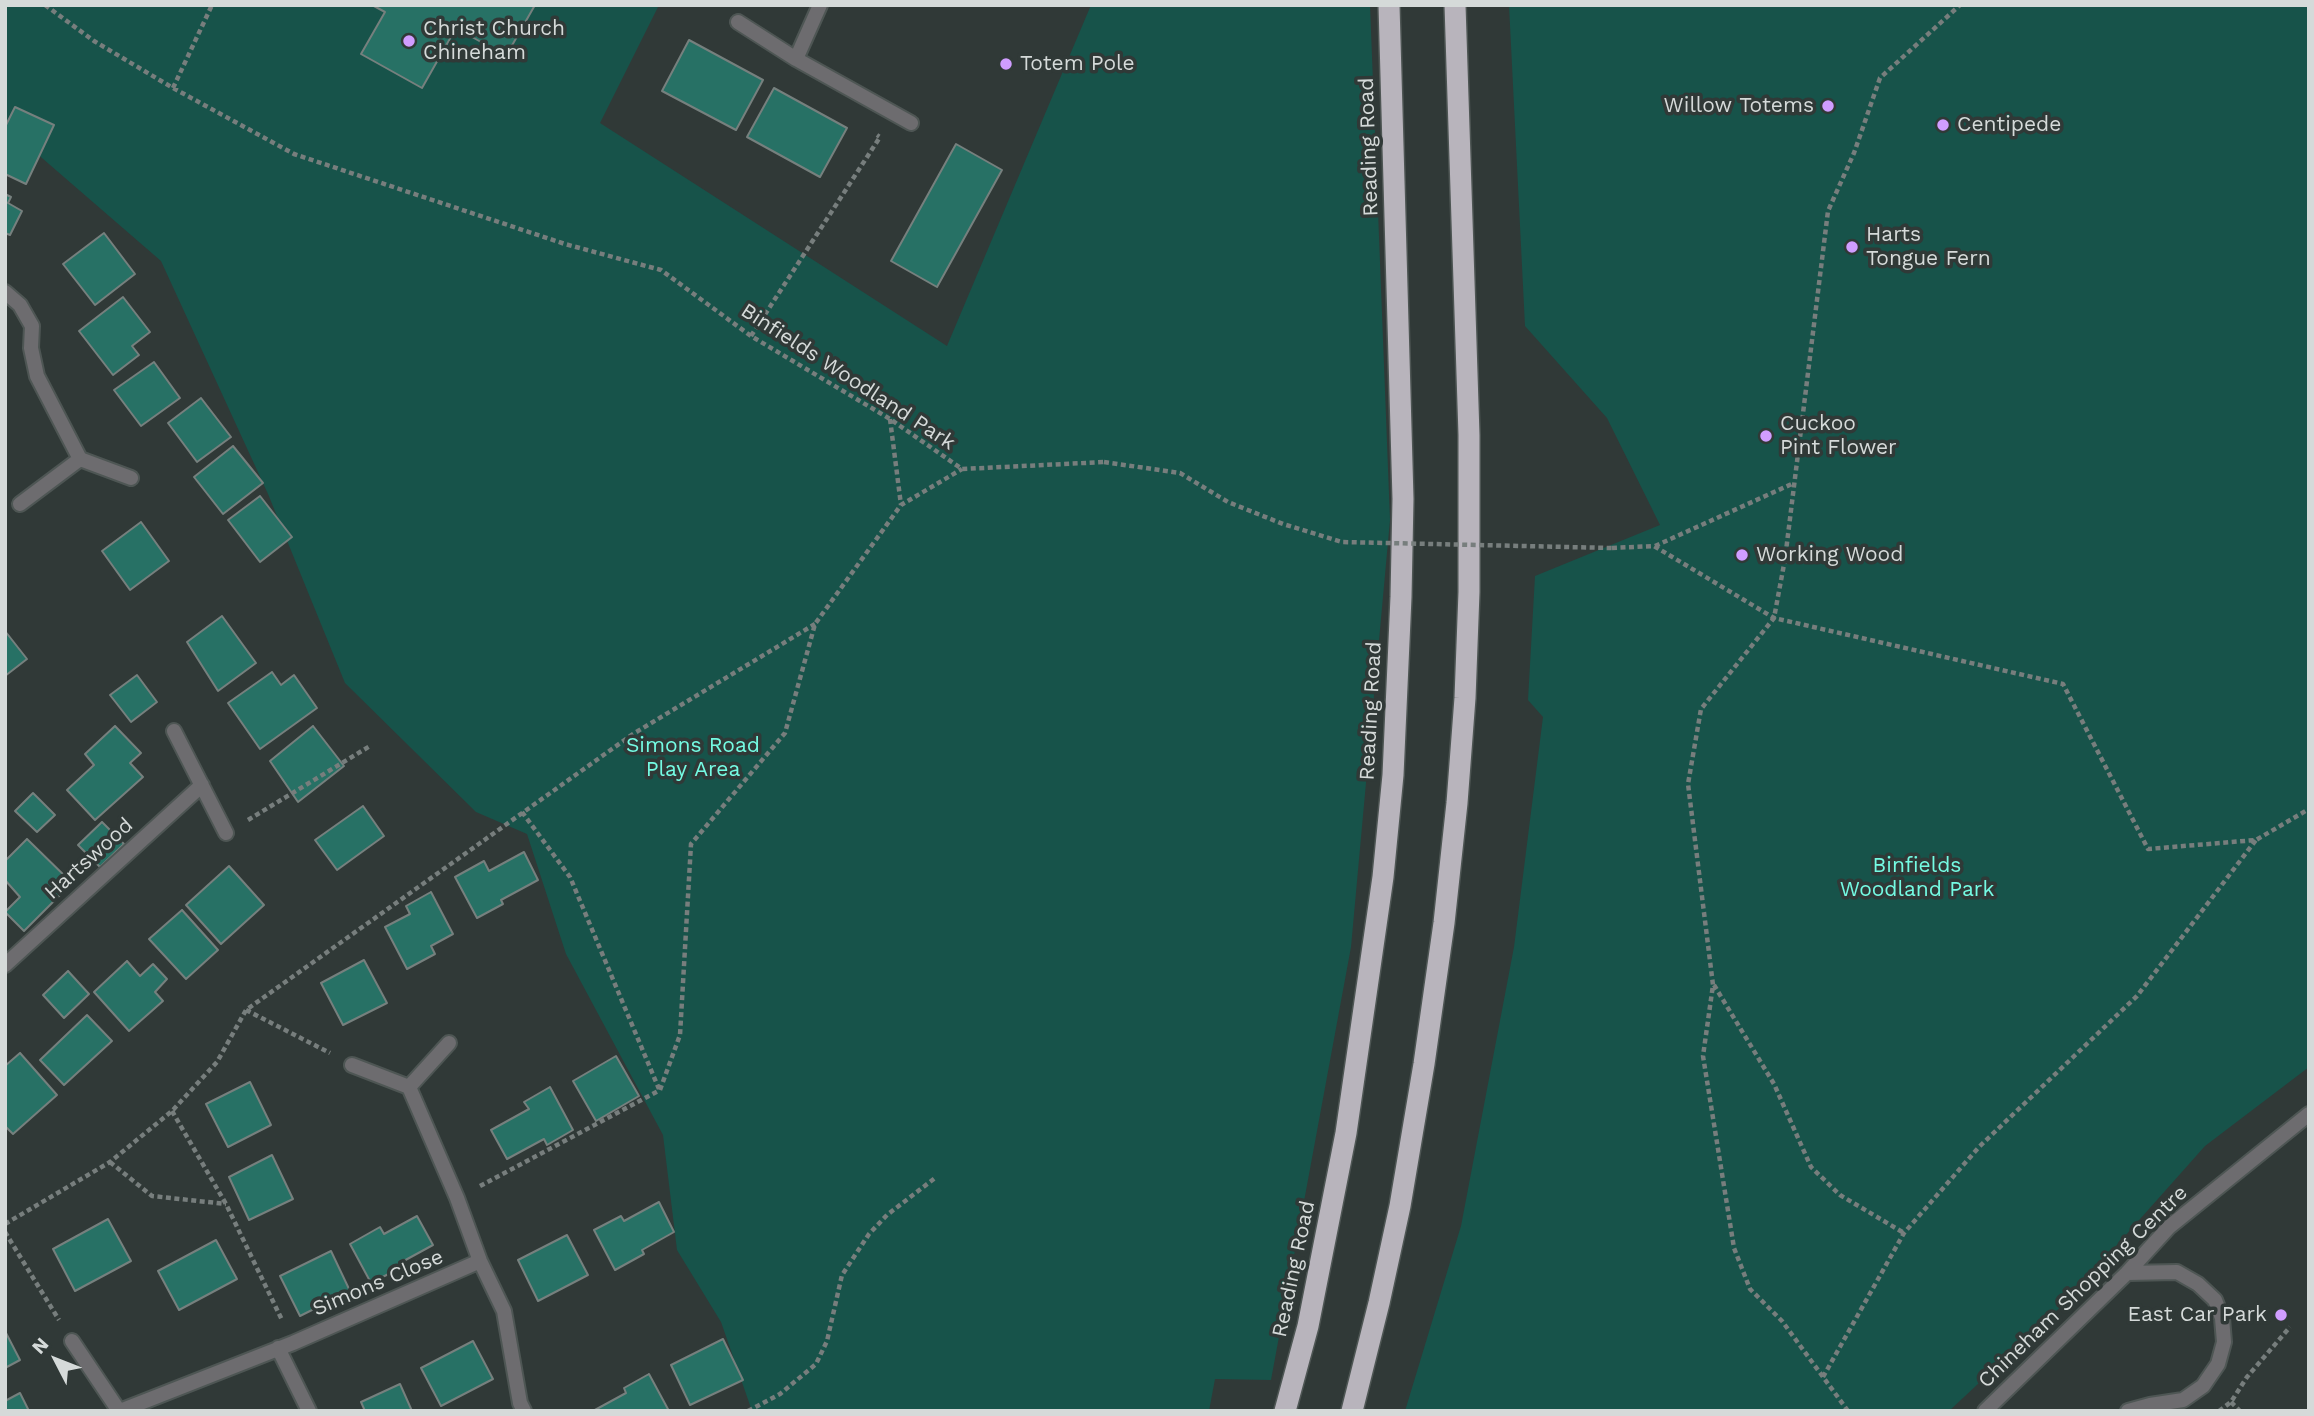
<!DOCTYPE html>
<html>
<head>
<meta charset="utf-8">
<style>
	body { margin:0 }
	#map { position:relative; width:2314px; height:1416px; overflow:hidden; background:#303937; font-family:"Work Sans",sans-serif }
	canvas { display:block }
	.frame { position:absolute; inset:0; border:7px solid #d5dad9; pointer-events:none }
	.north { position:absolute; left:21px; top:1325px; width:70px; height:70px; -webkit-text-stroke:5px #303937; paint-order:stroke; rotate:312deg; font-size:19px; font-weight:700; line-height:28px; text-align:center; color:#d5dad9 }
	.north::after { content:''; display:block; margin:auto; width:24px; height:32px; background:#d5dad9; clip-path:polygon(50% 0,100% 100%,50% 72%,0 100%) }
</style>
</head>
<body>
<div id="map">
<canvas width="2314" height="1416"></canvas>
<div class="frame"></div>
<div class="north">N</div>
</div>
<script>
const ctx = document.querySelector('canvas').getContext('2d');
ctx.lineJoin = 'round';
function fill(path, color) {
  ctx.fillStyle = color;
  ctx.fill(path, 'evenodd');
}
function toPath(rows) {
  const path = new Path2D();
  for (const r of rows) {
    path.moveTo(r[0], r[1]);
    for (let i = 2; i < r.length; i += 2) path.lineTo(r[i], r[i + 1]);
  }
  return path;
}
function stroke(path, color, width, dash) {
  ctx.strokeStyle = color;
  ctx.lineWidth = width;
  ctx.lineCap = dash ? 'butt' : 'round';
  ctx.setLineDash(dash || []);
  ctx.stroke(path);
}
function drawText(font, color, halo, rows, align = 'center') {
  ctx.font = font + ' "Work Sans",sans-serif';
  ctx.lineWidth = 7;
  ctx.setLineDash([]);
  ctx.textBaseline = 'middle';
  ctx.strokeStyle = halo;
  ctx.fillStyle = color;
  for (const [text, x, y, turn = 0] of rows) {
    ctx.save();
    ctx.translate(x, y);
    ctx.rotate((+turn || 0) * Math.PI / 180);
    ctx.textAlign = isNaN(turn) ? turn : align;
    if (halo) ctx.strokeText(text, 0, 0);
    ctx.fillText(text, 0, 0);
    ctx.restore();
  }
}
fill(toPath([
	[5,5,659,5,600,123,947,346,1091,5,1370,5,1390,520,1351,947,1271,1380,1215,1379,1209,1411,752,1411,721,1322,677,1250,663,1135,566,954,527,834,476,812,345,683,268,494,161,261,5,126],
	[1509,5,2309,5,2309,1067,2205,1146,2068,1300,1949,1411,1405,1411,1461,1226,1514,947,1543,717,1528,700,1535,576,1660,525,1607,418,1525,326]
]), '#17534a');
const building = toPath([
	[372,5,535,5,506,56,456,28,422,88,361,54,385,12,372,5],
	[689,40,763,80,736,130,662,91,689,40],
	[774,88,847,128,820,177,747,137,774,88],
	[15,107,54,125,26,184,5,174,5,127,15,107],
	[956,144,1002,170,937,287,891,261,956,144],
	[5,194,11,197,8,203,22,211,10,235,5,233,5,194],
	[104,233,135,274,95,305,63,264,104,233],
	[123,297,150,332,132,346,139,355,113,375,79,331,123,297],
	[154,362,180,398,141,426,114,390,154,362],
	[201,398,231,437,197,462,168,423,201,398],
	[233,446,263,483,223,514,194,477,233,446],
	[260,496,292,537,260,562,228,520,260,496],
	[141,522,169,561,130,590,102,551,141,522],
	[222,616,256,663,218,691,187,642,222,616],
	[5,631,27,659,5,676,5,631],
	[272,672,281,685,294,675,317,708,260,749,228,703,272,672],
	[137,675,157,702,131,722,110,695,137,675],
	[115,726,141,753,130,763,143,777,95,820,67,790,94,765,85,754,115,726],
	[313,726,344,766,298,802,270,761,313,726],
	[33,793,55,815,37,832,15,811,33,793],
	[363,806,384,836,337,870,315,840,363,806],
	[102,822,124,844,100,867,78,845,102,822],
	[27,839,72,883,24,931,5,912,20,897,5,880,5,861,27,839],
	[524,852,538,880,501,900,503,904,477,918,455,877,484,861,489,871,524,852],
	[229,866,264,905,221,944,186,905,229,866],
	[431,892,453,934,431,946,435,954,407,969,385,927,410,914,406,906,431,892],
	[182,910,218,950,186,979,149,939,182,910],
	[364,960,387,1003,343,1025,321,983,364,960],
	[127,961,140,976,153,964,167,979,155,992,163,1001,129,1031,94,992,127,961],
	[68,971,89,994,64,1018,43,995,68,971],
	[87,1015,112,1041,64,1085,40,1060,87,1015],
	[20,1053,57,1095,13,1134,5,1126,5,1066,20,1053],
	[616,1056,639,1096,596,1121,573,1081,616,1056],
	[250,1082,271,1125,228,1147,206,1104,250,1082],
	[550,1087,573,1130,547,1145,544,1139,507,1159,491,1130,529,1109,524,1102,550,1087],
	[272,1155,293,1199,249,1220,229,1177,272,1155],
	[659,1202,674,1232,642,1250,644,1254,615,1270,594,1230,621,1216,624,1221,659,1202],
	[417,1216,433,1245,400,1263,402,1267,371,1283,350,1244,380,1227,384,1234,417,1216],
	[108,1219,131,1261,75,1291,53,1249,108,1219],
	[567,1235,588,1275,538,1301,518,1260,567,1235],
	[216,1240,237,1279,179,1310,158,1271,216,1240],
	[331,1251,350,1291,300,1316,280,1276,331,1251],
	[5,1331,20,1360,5,1368,5,1331],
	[723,1339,743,1380,690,1405,671,1365,723,1339],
	[473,1341,493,1379,441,1406,421,1368,473,1341],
	[649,1374,669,1411,593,1411,626,1393,624,1388,649,1374],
	[400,1384,412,1411,365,1411,361,1402,400,1384],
	[20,1393,29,1411,5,1411,5,1401,20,1393]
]);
fill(building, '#277165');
stroke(building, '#76807e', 2);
const lane = toPath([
	[2127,1273,2177,1272,2198,1284,2215,1300,2222,1318,2224,1342,2218,1364,2203,1386,2183,1400,2150,1405,2128,1411],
	[1985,1411,2127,1273,2169,1227,2309,1114]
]);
const street = toPath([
	[738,22,796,59,911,123],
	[796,59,820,5],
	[5,292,20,305,32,326,31,348,37,376,80,459],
	[20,504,80,459,131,478],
	[174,731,226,833],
	[5,965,202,785],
	[352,1065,409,1087,449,1043],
	[409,1087,457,1198,480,1261,504,1311,520,1403,524,1411],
	[72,1341,119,1411],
	[278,1348,309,1411],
	[120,1411,293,1343,480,1261]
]);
const highway = toPath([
	[1285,1411,1308,1326,1346,1133,1383,877,1393,775,1401,597,1403,499,1389,5],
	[1352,1411,1379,1303,1400,1206,1424,1064,1444,923,1457,803,1465,698,1469,592,1469,435,1455,5]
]);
stroke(lane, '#4e5654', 18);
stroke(street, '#4e5654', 18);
stroke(highway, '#4e5654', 24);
stroke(toPath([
	[45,5,94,41,173,88,294,154,565,244,661,270,751,336,890,419,962,469,1104,462],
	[173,88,212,5],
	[751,336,880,137,877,135],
	[890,419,901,505],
	[1655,546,1794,483],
	[1612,548,1654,546,1774,618,2063,684,2148,849,2256,840,2309,809],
	[522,812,570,877,659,1089],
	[248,820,370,746],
	[1714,985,1774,1084,1811,1167,1840,1195,1904,1233],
	[246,1010,330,1053],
	[172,1111,226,1204,282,1320],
	[110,1162,152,1196,226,1204],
	[480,1186,660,1090,680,1035,691,844,785,733,815,624,901,505,962,469],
	[5,1224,110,1162,172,1111,217,1062,246,1010,633,734,815,624],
	[5,1232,59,1320],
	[1823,1377,1904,1233,1979,1147,2137,996,2256,840],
	[2231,1402,2240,1411],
	[748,1411,780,1394,816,1364,827,1341,842,1275,869,1234,887,1215,935,1178],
	[1848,1411,1782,1321,1750,1289,1734,1248,1703,1056,1713,985,1688,784,1701,709,1774,618,1785,559,1828,211,1854,153,1880,78,1960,5],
	[2219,1411,2231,1402,2247,1377,2290,1327]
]), '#777e7d', 4.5, [5, 3.5]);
stroke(lane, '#6d6c6f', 14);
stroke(street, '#6d6c6f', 14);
stroke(highway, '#b8b4bc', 21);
stroke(toPath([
	[1104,462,1180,473,1228,502,1283,524,1342,542,1612,548]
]), '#777e7d', 4.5, [5, 3.5]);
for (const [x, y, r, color] of [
	[409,41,7,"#d09dff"],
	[1006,64,7,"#d09dff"],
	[1828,106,7,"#d09dff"],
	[1943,125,7,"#d09dff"],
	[1852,247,7,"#d09dff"],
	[1766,436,7,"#d09dff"],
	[1742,555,7,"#d09dff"],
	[2281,1315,7,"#d09dff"]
]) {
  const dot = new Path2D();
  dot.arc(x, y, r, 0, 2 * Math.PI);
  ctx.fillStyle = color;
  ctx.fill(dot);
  stroke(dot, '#303937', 2.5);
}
drawText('21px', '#d5dad9', '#303937', [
	["Christ Church",423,29],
	["Chineham",423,53],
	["Totem Pole",1020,64],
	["Willow Totems",1814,106,"right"],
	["Centipede",1957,125],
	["Harts",1866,235],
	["Tongue Fern",1866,259],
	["Cuckoo",1780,424],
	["Pint Flower",1780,448],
	["Working Wood",1756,555],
	["East Car Park",2267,1315,"right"]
], 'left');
drawText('21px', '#d5dad9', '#303937', [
	["Reading Road",1369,147,-92],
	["Binfields Woodland Park",848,377,33],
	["Reading Road",1371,711,-87],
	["Hartswood",89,859,-42],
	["Reading Road",1294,1269,-78],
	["Simons Close",378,1283,-23],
	["Chineham Shopping Centre",2083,1287,-44]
]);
drawText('21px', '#74fbe3', '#303937', [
	["Simons Road",693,746],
	["Play Area",693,770],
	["Binfields",1917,866],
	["Woodland Park",1917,890]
]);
</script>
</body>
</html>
